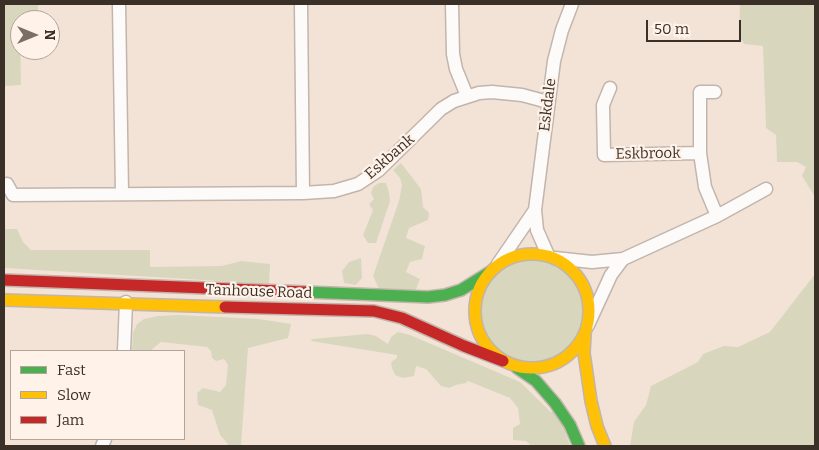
<!DOCTYPE html>
<html>
<head>
<meta charset="utf-8">
<style>
	body { margin:0 }
	#map { position:relative; width:819px; height:450px; overflow:hidden; background:#f3e3d7; font-family:Bitter,serif }
	canvas { display:block }
	.frame { position:absolute; inset:0; border:5px solid #3b3027; pointer-events:none }
	.legend { position:absolute; left:10px; top:350px; width:175px; height:90px; box-sizing:border-box; background:#fef2e9; border:1px solid #b0a49b; margin:0; padding:6px 9px; list-style:none; font-size:15px; color:#3b3027 }
	.legend li { display:flex; align-items:center; gap:10px; height:25px }
	.legend b { width:25px; border:1px solid #b0a49b }
	.north { position:absolute; left:10px; top:10px; width:50px; height:50px; box-sizing:border-box; background:#fef2e9; border:1px solid #b0a49b; border-radius:50%; rotate:90deg; font-size:14px; font-weight:700; line-height:20px; text-align:center; color:#3b3027 }
	.north::after { content:''; display:block; margin:auto; width:18px; height:22px; background:#7b6f65; clip-path:polygon(50% 0,100% 100%,50% 72%,0 100%) }
	.scale { position:absolute; left:646px; top:20px; width:95px; height:22px; box-sizing:border-box; border:2px solid #3b3027; border-top:0; padding-left:6px; font-size:15px; line-height:18px; white-space:nowrap; color:#3b3027; -webkit-text-stroke:4px #fef2e9; paint-order:stroke }
</style>
</head>
<body>
<div id="map">
<canvas width="819" height="450"></canvas>
<div class="frame"></div>
<ul class="legend">
<li><b style="height:6px;background:#4caf50"></b>Fast</li>
<li><b style="height:6px;background:#ffc107"></b>Slow</li>
<li><b style="height:6px;background:#c62828"></b>Jam</li>
</ul>
<div class="north">N</div>
<div class="scale">50 m</div>
</div>
<script>
const ctx = document.querySelector('canvas').getContext('2d');
ctx.lineJoin = 'round';
function fill(path, color) {
  ctx.fillStyle = color;
  ctx.fill(path, 'evenodd');
}
function toPath(rows) {
  const path = new Path2D();
  for (const r of rows) {
    if (r.length === 3) {
      path.moveTo(r[0] + r[2], r[1]);
      path.arc(r[0], r[1], r[2], 0, 2 * Math.PI);
      continue;
    }
    path.moveTo(r[0], r[1]);
    for (let i = 2; i < r.length; i += 2) path.lineTo(r[i], r[i + 1]);
  }
  return path;
}
function stroke(path, color, width, dash) {
  ctx.strokeStyle = color;
  ctx.lineWidth = width;
  ctx.lineCap = dash ? 'butt' : 'round';
  ctx.setLineDash(dash || []);
  ctx.stroke(path);
}
function drawText(font, color, halo, rows, align = 'center') {
  ctx.font = font + ' Bitter,serif';
  ctx.lineWidth = 4.5;
  ctx.setLineDash([]);
  ctx.textBaseline = 'middle';
  ctx.strokeStyle = halo;
  ctx.fillStyle = color;
  for (const [text, x, y, turn = 0] of rows) {
    ctx.save();
    ctx.translate(x, y);
    ctx.rotate((+turn || 0) * Math.PI / 180);
    ctx.textAlign = isNaN(turn) ? turn : align;
    if (halo) ctx.strokeText(text, 0, 0);
    ctx.fillText(text, 0, 0);
    ctx.restore();
  }
}
fill(toPath([
	[4,4,38,4,38,20,20,20,21,85,4,86],
	[740,4,815,4,815,197,802,176,806,167,797,162,777,162,776,135,766,128,763,46,744,44,739,35],
	[401,163,421,189,423,207,429,213,428,220,409,228,406,238,425,246,422,259,410,262,406,272,420,279,416,290,380,291,373,276,399,201,402,185,400,178,393,170],
	[379,183,386,183,389,192,390,201,376,243,368,243,363,235,373,210,369,204,374,199,371,193,373,187],
	[7,229,17,229,23,242,31,250,150,250,150,267,222,266,241,261,270,264,269,284,4,268,4,230],
	[361,258,362,278,356,285,344,283,342,271,349,262],
	[532,311,52],
	[815,274,815,446,630,446,634,422,646,405,651,386,698,362,703,354,724,346,738,347,770,332],
	[179,315,259,319,291,324,288,338,248,348,241,446,228,446,228,444,220,435,212,410,198,405,197,393,203,388,220,392,226,385,228,365,224,359,216,361,212,358,211,351,207,347,161,342,150,351,132,351,133,333,137,324,144,319,158,316],
	[398,332,410,335,520,382,551,412,559,413,570,446,539,446,530,445,526,441,513,440,513,428,520,424,518,408,510,398,468,381,466,383,456,385,449,388,441,386,426,369,416,366,414,376,403,378,395,375,392,368,391,362,397,358,397,355,311,341,312,339,368,334,376,336,388,344,391,337]
]), '#d8d7be');
const street = toPath([
	[119,4,122,193],
	[301,4,303,193],
	[452,4,453,54,456,69,467,96],
	[610,88,603,105,604,155,700,153],
	[715,92,700,92,700,153,705,187,717,216],
	[7,184,13,195,303,193,334,191,358,184,379,170,441,109,454,101,479,93,492,92,522,95,548,102],
	[548,255,537,230,535,210,554,61,562,30,572,4],
	[555,258,592,262,623,259,717,216,766,189],
	[498,264,535,210],
	[588,325,611,275,623,259],
	[124,351,126,302],
	[102,446,105,439]
]);
const fast = toPath([
	[306,292,428,297,445,295,461,290,490,272],
	[517,368,536,381,555,403,570,425,579,446]
]);
const slow = toPath([
	[532,311,57],
	[4,300,225,307],
	[585,335,584,353,591,401,597,426,605,446]
]);
const jam = toPath([
	[4,280,306,292],
	[225,307,374,311,402,318,464,346,503,361]
]);
stroke(street, '#c2b5ac', 15);
stroke(fast, '#c2b5ac', 14);
stroke(slow, '#c2b5ac', 14);
stroke(jam, '#c2b5ac', 14);
stroke(street, '#fdfbf9', 12);
stroke(fast, '#4caf50', 11);
stroke(slow, '#ffc107', 11);
stroke(jam, '#c62828', 11);
drawText('15px', '#3b3027', '#fef2e9', [
	["Eskdale",548,105,-83],
	["Eskbrook",648,154,-1],
	["Eskbank",390,157,-41],
	["Tanhouse Road",259,292,2]
]);
</script>
</body>
</html>
